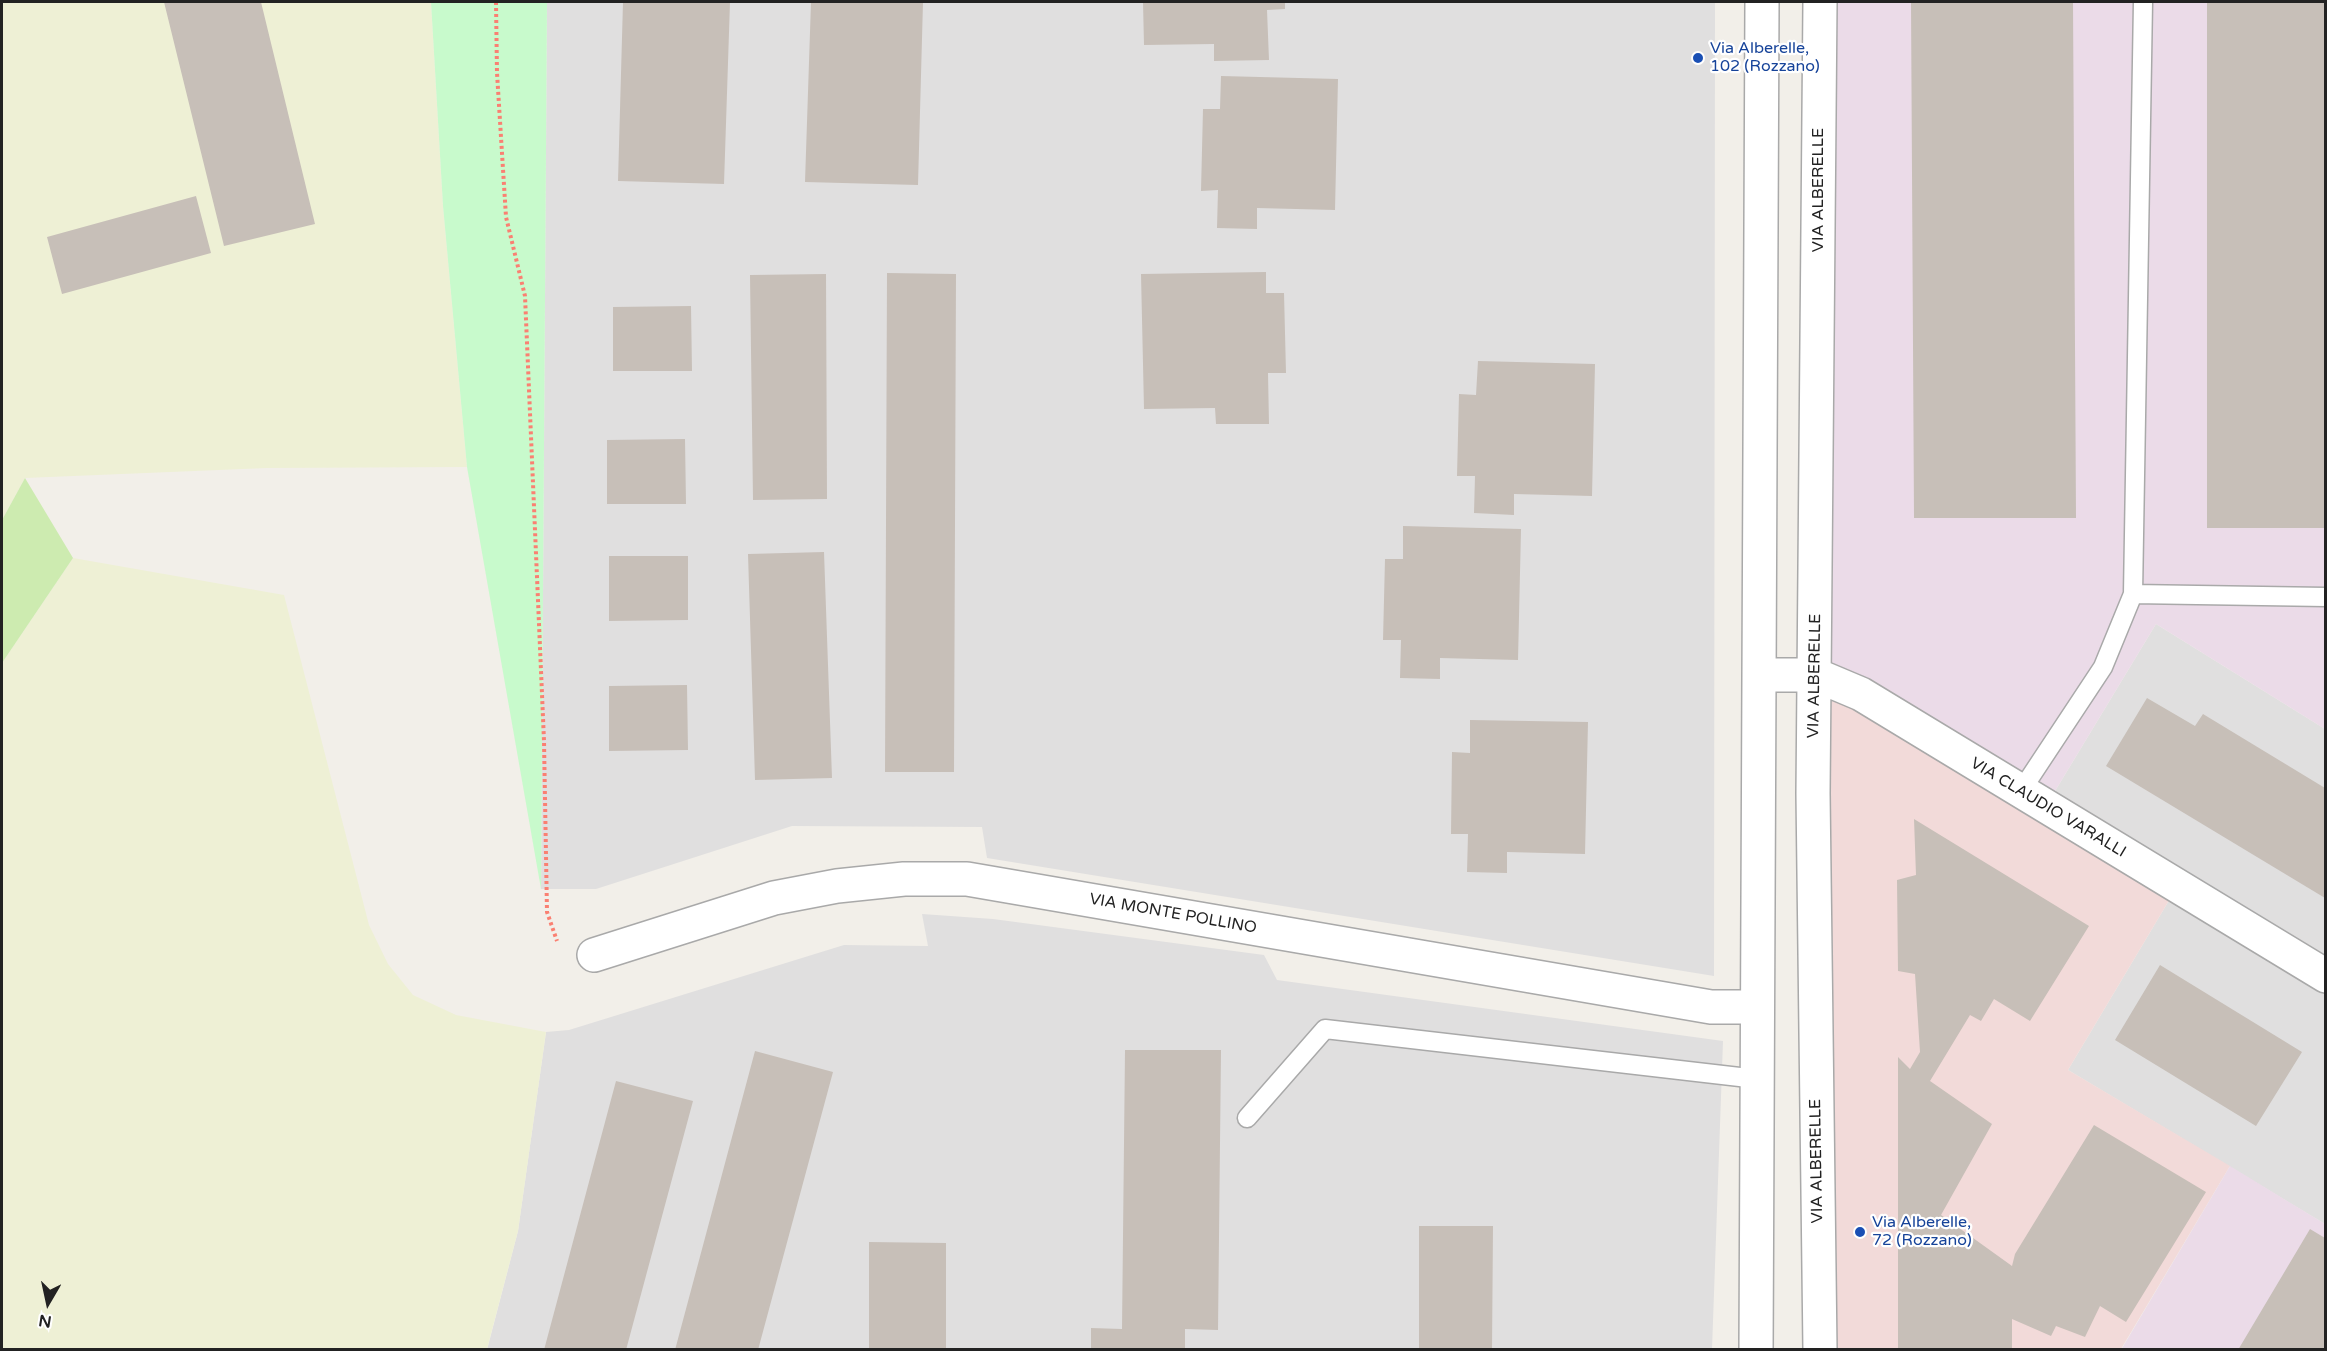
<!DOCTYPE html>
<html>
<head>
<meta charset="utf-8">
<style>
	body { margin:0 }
	#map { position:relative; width:2327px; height:1351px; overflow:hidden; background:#f2efe9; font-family:"Varela Round",sans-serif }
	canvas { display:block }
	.frame { position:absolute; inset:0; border:3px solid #222; pointer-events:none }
	.north { position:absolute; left:18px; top:1273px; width:60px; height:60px; -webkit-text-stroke:4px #fff; paint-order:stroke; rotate:189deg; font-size:16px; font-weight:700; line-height:24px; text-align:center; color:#222 }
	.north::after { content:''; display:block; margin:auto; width:21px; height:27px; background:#222; clip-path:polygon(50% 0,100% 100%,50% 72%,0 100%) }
</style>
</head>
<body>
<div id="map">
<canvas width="2327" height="1351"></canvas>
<div class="frame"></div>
<div class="north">N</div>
</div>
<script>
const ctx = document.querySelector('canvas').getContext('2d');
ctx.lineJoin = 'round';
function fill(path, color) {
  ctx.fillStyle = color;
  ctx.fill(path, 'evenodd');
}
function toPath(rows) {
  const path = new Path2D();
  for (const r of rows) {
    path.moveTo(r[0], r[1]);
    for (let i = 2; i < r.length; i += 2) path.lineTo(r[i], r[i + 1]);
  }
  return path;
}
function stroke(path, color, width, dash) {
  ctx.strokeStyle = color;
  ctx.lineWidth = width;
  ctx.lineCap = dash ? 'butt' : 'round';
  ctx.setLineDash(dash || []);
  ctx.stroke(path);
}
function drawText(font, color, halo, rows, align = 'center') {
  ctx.font = font + ' "Varela Round",sans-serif';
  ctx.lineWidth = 4.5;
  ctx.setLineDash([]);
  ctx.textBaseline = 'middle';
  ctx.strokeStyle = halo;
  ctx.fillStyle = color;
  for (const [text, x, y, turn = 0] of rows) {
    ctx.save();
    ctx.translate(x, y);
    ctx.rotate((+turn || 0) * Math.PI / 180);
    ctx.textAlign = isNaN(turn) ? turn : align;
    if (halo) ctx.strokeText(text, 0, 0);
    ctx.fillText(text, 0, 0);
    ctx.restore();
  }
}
fill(toPath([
	[547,2,1715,2,1714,976,987,858,982,827,792,826,596,889,541,889],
	[2156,624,2325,729,2325,1224,2068,1070,2177,887,2046,806],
	[922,914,993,919,1264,955,1277,980,1723,1041,1712,1349,487,1350,518,1231,546,1032,569,1030,844,945,928,946]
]), '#e0dfdf');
fill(toPath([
	[1816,675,2177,887,2068,1070,2230,1166,2121,1349,1820,1349]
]), '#f2dad9');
fill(toPath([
	[1820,2,2325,2,2325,729,2156,624,2046,806,1816,675],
	[2230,1166,2325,1224,2325,1349,2121,1350]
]), '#ebdbe8');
fill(toPath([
	[2,2,431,2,443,206,467,467,267,468,25,478,2,520],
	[73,558,284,595,369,925,388,964,413,995,456,1015,546,1032,518,1231,487,1349,2,1350,2,663]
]), '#eef0d5');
fill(toPath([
	[25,478,73,558,2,663,2,520]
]), '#cdebb0');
fill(toPath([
	[431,2,547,2,541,889,467,467,443,206]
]), '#c8facc');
fill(toPath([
	[164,2,261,2,315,224,224,246],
	[623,2,730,2,724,184,618,181],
	[811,2,923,2,918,185,805,182],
	[1143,2,1285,2,1285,9,1267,10,1269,60,1214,61,1214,44,1144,45],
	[1911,2,2073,2,2076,518,1914,518],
	[2207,2,2325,2,2325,528,2207,528],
	[1221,76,1338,79,1335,210,1257,208,1257,229,1217,228,1218,190,1201,191,1203,109,1220,109],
	[196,196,211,253,62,294,47,237],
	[1266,272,1266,293,1284,293,1286,373,1268,373,1269,424,1216,424,1215,408,1144,409,1141,274],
	[887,273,956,274,954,772,885,772],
	[826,274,827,499,753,500,750,275],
	[691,306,692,371,613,371,613,307],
	[1478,361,1595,364,1592,496,1514,494,1514,515,1474,513,1475,476,1457,476,1459,394,1476,395],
	[685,439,686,504,607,504,607,440],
	[1403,526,1521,529,1518,660,1440,658,1440,679,1400,678,1401,640,1383,640,1385,559,1403,559],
	[824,552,832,778,755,780,748,554],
	[609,556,688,556,688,620,609,621],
	[687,685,688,750,609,751,609,686],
	[2147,698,2195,726,2203,714,2325,788,2325,898,2106,766],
	[1470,720,1588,722,1585,854,1507,852,1507,873,1467,872,1468,834,1451,834,1452,752,1470,753],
	[1914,819,2089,926,2030,1021,1994,999,1981,1021,1970,1015,1930,1081,1992,1124,1941,1215,2012,1266,2015,1254,2094,1125,2206,1192,2126,1322,2100,1306,2085,1337,2056,1326,2051,1336,2012,1319,2012,1350,1898,1350,1898,1057,1910,1069,1920,1052,1915,974,1898,971,1897,880,1916,875],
	[2160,965,2302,1052,2256,1126,2115,1040],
	[1125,1050,1221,1050,1218,1330,1185,1329,1185,1350,1091,1350,1091,1328,1122,1329],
	[755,1051,833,1072,758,1350,675,1350],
	[616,1081,693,1101,626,1350,544,1350],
	[1419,1226,1493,1226,1492,1350,1419,1350],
	[2310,1229,2325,1238,2325,1350,2238,1350],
	[869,1242,946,1243,946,1350,869,1350]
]), '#c7bfb8');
const service = toPath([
	[2133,594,2326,597],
	[2021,791,2103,667,2133,594,2143,2],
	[1247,1118,1325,1029,1757,1079]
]);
const minor = toPath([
	[1759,675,1816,675,1861,694,2326,976],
	[594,955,774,898,837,886,904,879,967,879,1711,1007,1757,1007],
	[1756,1350,1762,2],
	[1820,1350,1813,793,1820,2]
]);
stroke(service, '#a9a9a9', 21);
stroke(minor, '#a9a9a9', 36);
stroke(toPath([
	[496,2,497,73,506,217,525,296,544,741,547,912,557,941]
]), '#fa8072', 4, [3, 3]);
stroke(service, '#fff', 18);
stroke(minor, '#fff', 33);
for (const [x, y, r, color] of [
	[1698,58,6,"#1a4fb4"],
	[1860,1232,6,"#1a4fb4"]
]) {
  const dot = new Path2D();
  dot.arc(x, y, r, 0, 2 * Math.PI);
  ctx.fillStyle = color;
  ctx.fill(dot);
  stroke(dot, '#fff', 2);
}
drawText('16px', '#164399', '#fff', [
	["Via Alberelle,",1710,49],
	["102 (Rozzano)",1710,67],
	["Via Alberelle,",1872,1223],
	["72 (Rozzano)",1872,1241]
], 'left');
drawText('16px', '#222', '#fff', [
	["VIA ALBERELLE",1819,190,-90],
	["VIA ALBERELLE",1815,676,-89],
	["VIA CLAUDIO VARALLI",2048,808,31],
	["VIA MONTE POLLINO",1173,914,10],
	["VIA ALBERELLE",1817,1161,-91]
]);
</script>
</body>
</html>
